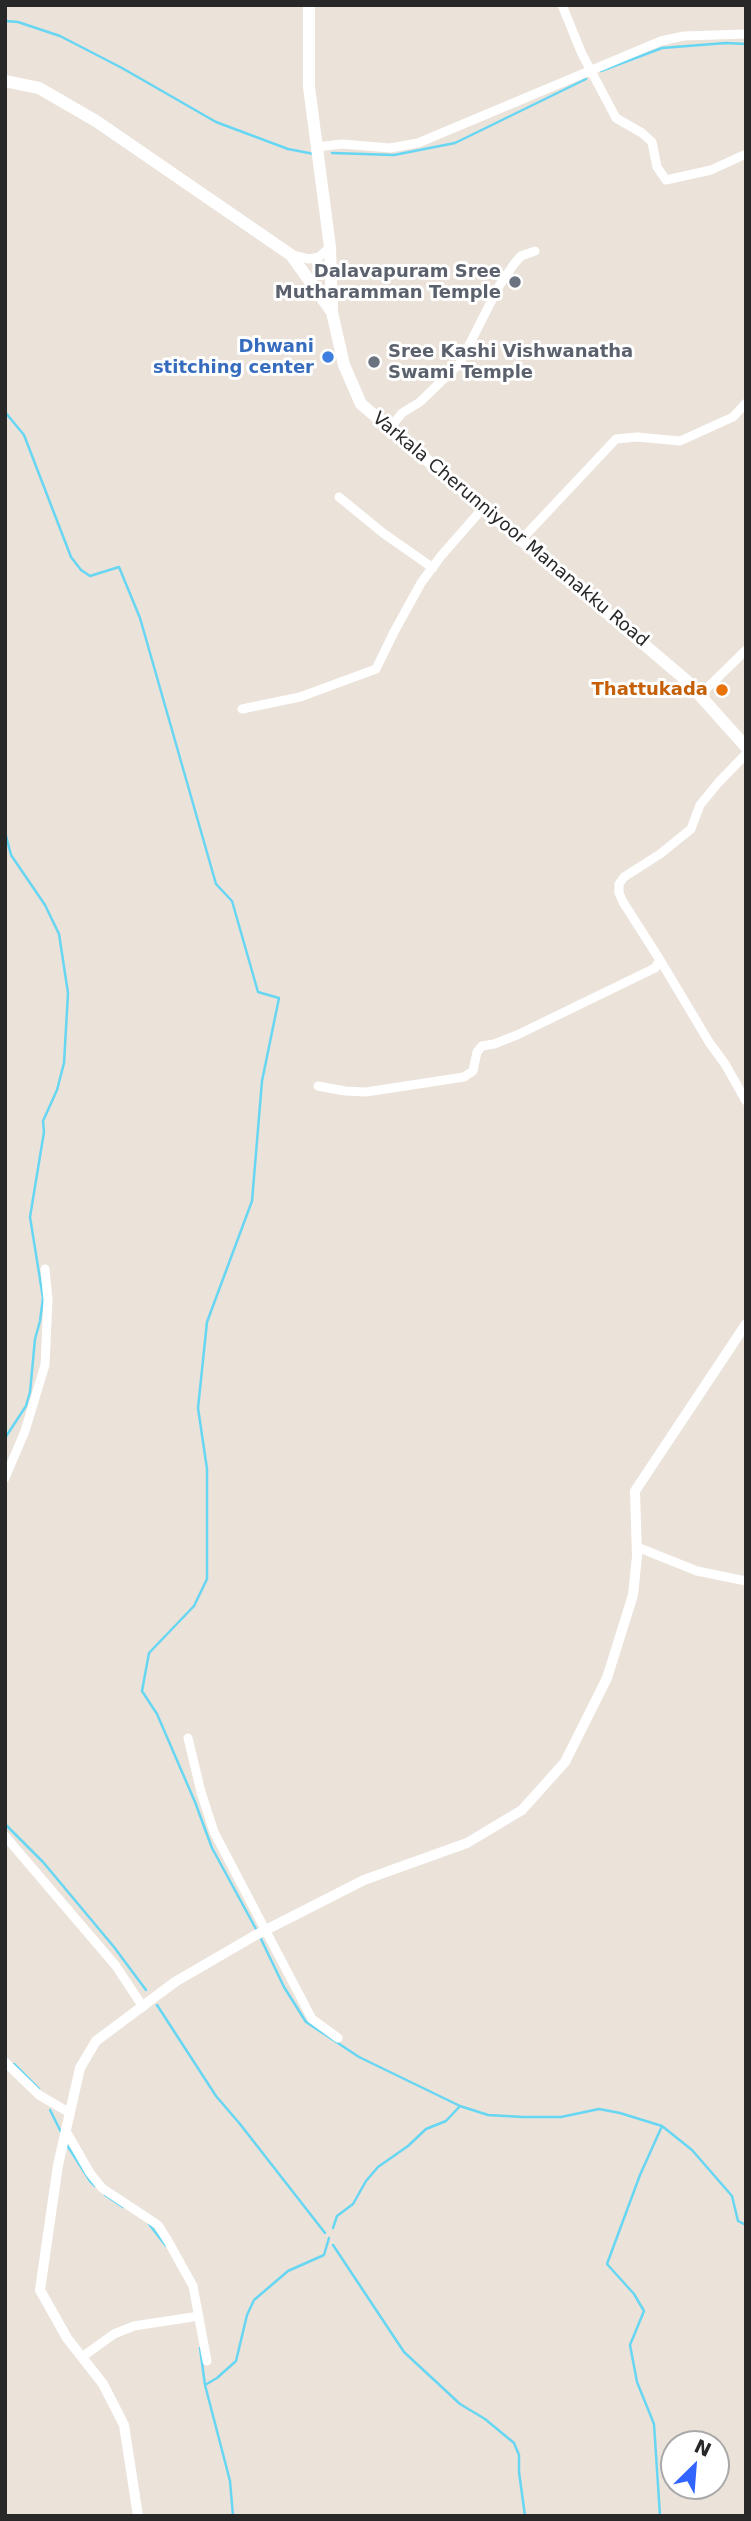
<!DOCTYPE html>
<html>
<head>
<meta charset="utf-8">
<style>
	body { margin:0 }
	#map { position:relative; width:751px; height:2521px; overflow:hidden; background:#ebe2d9; font-family:"DejaVu Sans",sans-serif }
	canvas { display:block }
	.frame { position:absolute; inset:0; border:7px solid #282828; pointer-events:none }
	.north { position:absolute; left:660px; top:2430px; width:70px; height:70px; box-sizing:border-box; background:#fff; border:2px solid #a9a9a9; border-radius:50%; rotate:25deg; font-size:19px; font-weight:700; line-height:28px; text-align:center; color:#282828 }
	.north::after { content:''; display:block; margin:auto; width:24px; height:32px; background:#3265ff; clip-path:polygon(50% 0,100% 100%,50% 72%,0 100%) }
</style>
</head>
<body>
<div id="map">
<canvas width="751" height="2521"></canvas>
<div class="frame"></div>
<div class="north">N</div>
</div>
<script>
const ctx = document.querySelector('canvas').getContext('2d');
ctx.lineJoin = 'round';
function toPath(rows) {
  const path = new Path2D();
  for (const r of rows) {
    path.moveTo(r[0], r[1]);
    for (let i = 2; i < r.length; i += 2) path.lineTo(r[i], r[i + 1]);
  }
  return path;
}
function stroke(path, color, width, dash) {
  ctx.strokeStyle = color;
  ctx.lineWidth = width;
  ctx.lineCap = dash ? 'butt' : 'round';
  ctx.setLineDash(dash || []);
  ctx.stroke(path);
}
function drawText(font, color, halo, rows, align = 'center') {
  ctx.font = font + ' "DejaVu Sans",sans-serif';
  ctx.lineWidth = 6;
  ctx.setLineDash([]);
  ctx.textBaseline = 'middle';
  ctx.strokeStyle = halo;
  ctx.fillStyle = color;
  for (const [text, x, y, turn = 0] of rows) {
    ctx.save();
    ctx.translate(x, y);
    ctx.rotate((+turn || 0) * Math.PI / 180);
    ctx.textAlign = isNaN(turn) ? turn : align;
    if (halo) ctx.strokeText(text, 0, 0);
    ctx.fillText(text, 0, 0);
    ctx.restore();
  }
}
stroke(toPath([
	[5,21,18,22,60,36,122,68,216,122,288,149,314,154],
	[601,71,662,48,726,43,746,44],
	[332,153,394,155,455,143,586,79],
	[5,412,24,435,71,557,81,570,90,576,119,567,140,618,216,884,232,901,258,992,279,998,262,1081,252,1201,207,1322,198,1408,207,1469,207,1579,194,1606,149,1653,142,1691,157,1714,195,1802,212,1848,256,1929],
	[5,832,11,855,45,905,59,934,68,993,64,1063,57,1090,43,1121,44,1132,30,1217,43,1298,40,1321,35,1339,30,1392,26,1406,5,1438],
	[5,1824,43,1862,114,1947,146,1990],
	[261,1939,284,1987,306,2022,359,2057,460,2106],
	[157,2005,216,2096,240,2124,325,2233],
	[14,2064,39,2089],
	[50,2110,61,2132],
	[662,2126,692,2150,732,2196,738,2221,746,2225],
	[67,2145,90,2181,95,2186],
	[105,2195,123,2207],
	[149,2224,166,2246],
	[333,2228,337,2216,353,2204,366,2181,378,2167,408,2146,426,2129,446,2121,460,2106,488,2115,523,2117,561,2117,599,2109,620,2113,662,2126,640,2175,607,2264,634,2294,644,2311,630,2345,637,2382,654,2424,660,2516],
	[333,2245,404,2352,460,2404,485,2419,514,2443,519,2455,519,2472,525,2516],
	[200,2348,205,2385,217,2378,236,2361,247,2315,254,2300,288,2271,324,2255,329,2238],
	[205,2385,230,2481,233,2516]
]), '#67d6f2', 2.5);
stroke(toPath([
	[562,5,582,54,616,118,642,133,652,142,657,167,666,180,711,170,746,154],
	[317,147,342,144,390,148,418,143,661,41,684,36,746,34],
	[292,255,309,259,319,257,330,247],
	[390,428,402,413,420,402,460,363,499,286,514,264,521,256,535,251],
	[339,497,383,533,433,568],
	[521,540,616,439,637,437,680,441,733,417,746,403],
	[699,696,746,650],
	[242,709,300,697,376,669,394,632,421,583,441,556,483,508],
	[660,960,709,1042,725,1064,746,1101],
	[318,1086,345,1091,366,1092,464,1077,473,1071,477,1052,482,1046,494,1044,517,1035,655,968,660,960,623,902,619,893,619,884,624,877,660,854,691,829,700,805,718,783,746,754],
	[5,1478,25,1431,45,1365,48,1300,45,1269],
	[637,1547,697,1571,746,1581],
	[188,1738,201,1792,214,1832,312,2019,338,2038],
	[5,1836,116,1966,143,2007],
	[5,2062,39,2095,70,2113],
	[66,2131,90,2173,102,2188,158,2225,168,2241,193,2286,207,2361],
	[82,2357,114,2334,134,2326,199,2316]
]), '#fff', 9);
stroke(toPath([
	[138,2516,124,2425,103,2384,67,2338,40,2290,58,2165,80,2068,96,2041,175,1982,254,1936,364,1880,467,1843,522,1810,565,1762,607,1678,633,1595,637,1556,635,1491,746,1324]
]), '#fff', 10);
stroke(toPath([
	[309,5,309,87,330,247,332,312],
	[5,81,39,88,96,121,291,255,332,312,344,365,361,404,687,681,746,747]
]), '#fff', 12);
for (const [x, y, r, color] of [
	[515,282,7,"#6b7280"],
	[328,357,7,"#3f7fe0"],
	[374,362,7,"#6b7280"],
	[722,690,7,"#e8710a"]
]) {
  const dot = new Path2D();
  dot.arc(x, y, r, 0, 2 * Math.PI);
  ctx.fillStyle = color;
  ctx.fill(dot);
  stroke(dot, '#fff', 2.5);
}
drawText('bold 18px', '#5b616d', '#fff', [
	["Dalavapuram Sree",501,272],
	["Mutharamman Temple",501,293],
	["Sree Kashi Vishwanatha",388,352,"left"],
	["Swami Temple",388,373,"left"]
], 'right');
drawText('bold 18px', '#366cbe', '#fff', [
	["Dhwani",314,347],
	["stitching center",314,368]
], 'right');
drawText('18px', '#282828', '#fff', [
	["Varkala Cherunniyoor Mananakku Road",510,530,40]
]);
drawText('bold 18px', '#c56008', '#fff', [
	["Thattukada",708,690]
], 'right');
</script>
</body>
</html>
